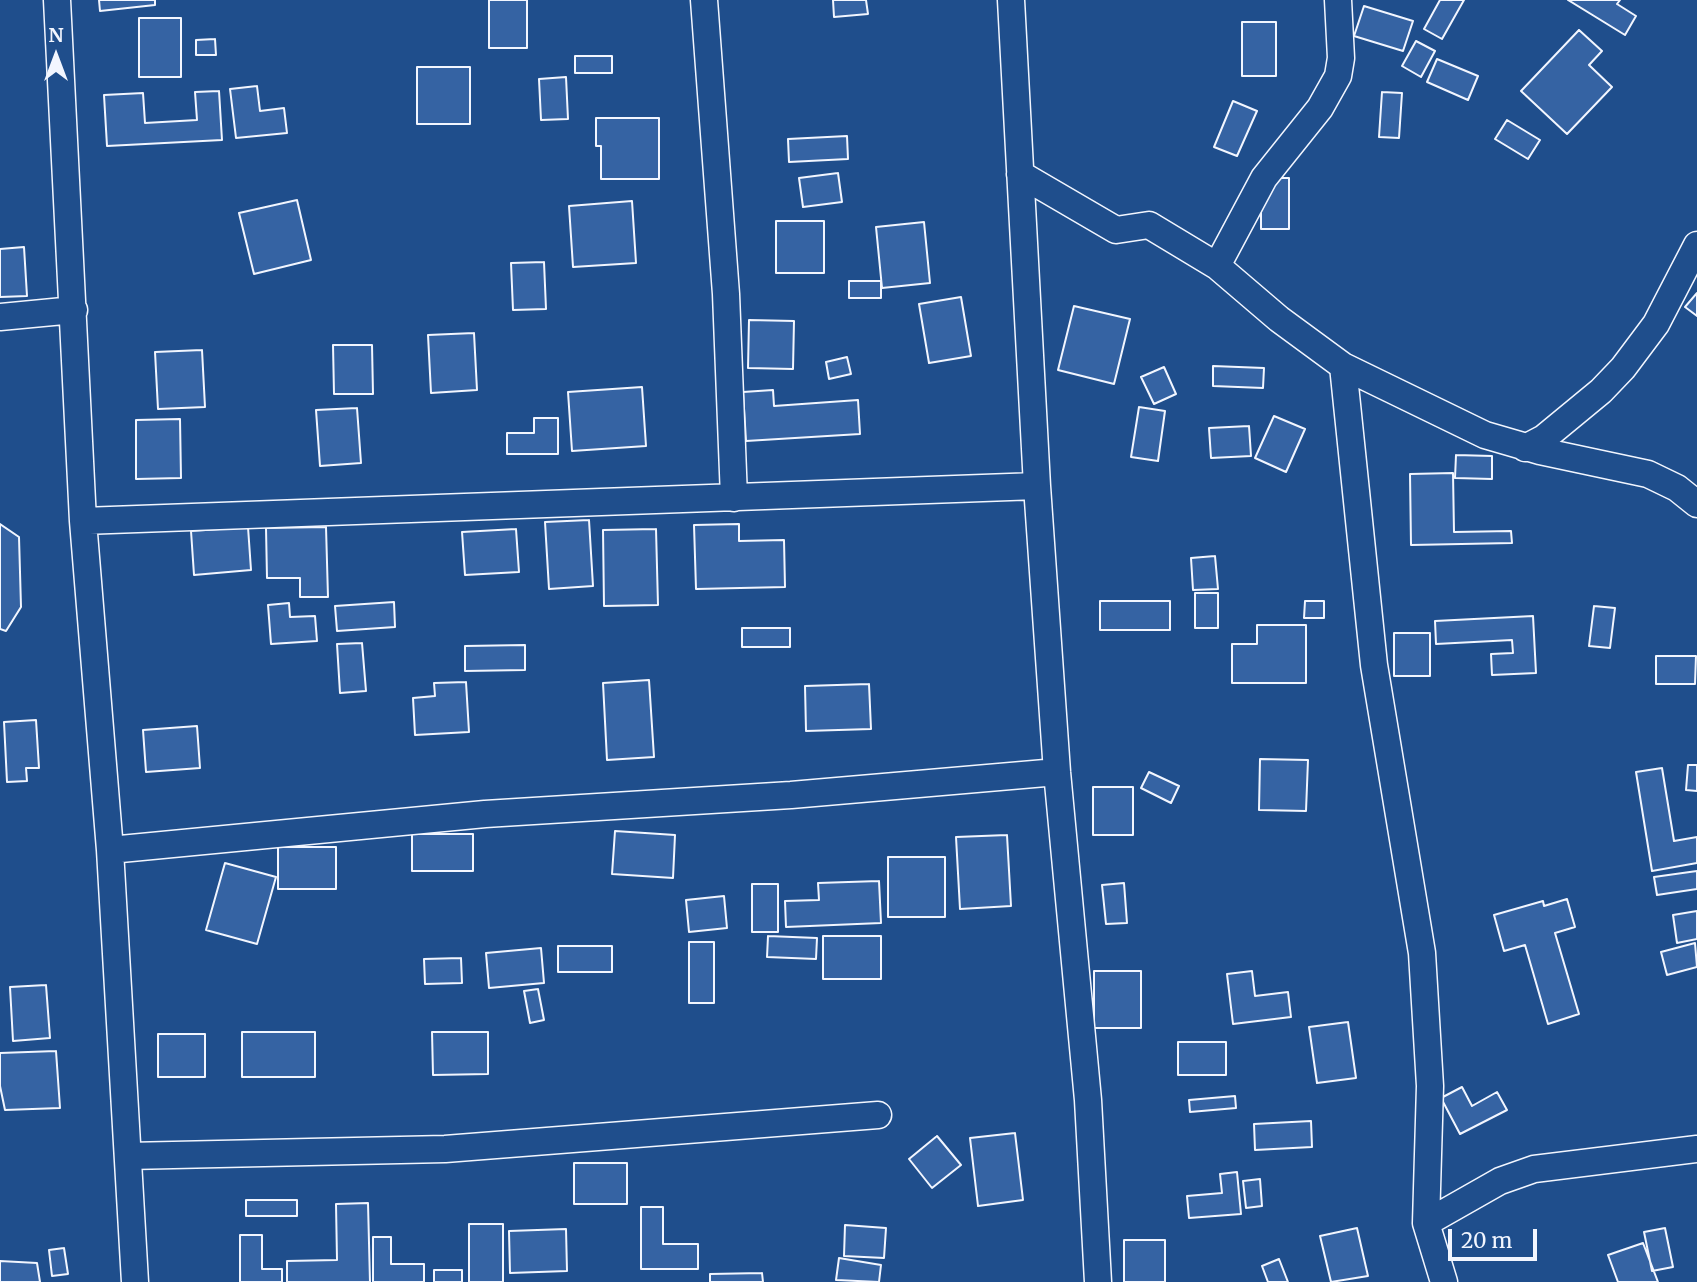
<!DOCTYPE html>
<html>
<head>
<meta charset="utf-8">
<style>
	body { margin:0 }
	#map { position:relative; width:1697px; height:1282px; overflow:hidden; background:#1f4e8c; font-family:Merriweather,serif }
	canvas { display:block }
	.north { position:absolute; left:21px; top:21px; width:70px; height:70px; -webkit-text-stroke:5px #1f4e8c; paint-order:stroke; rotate:0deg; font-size:19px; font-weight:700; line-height:28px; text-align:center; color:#f2f6ff }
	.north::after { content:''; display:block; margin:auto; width:24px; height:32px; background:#f2f6ff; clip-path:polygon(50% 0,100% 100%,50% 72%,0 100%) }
	.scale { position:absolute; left:1448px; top:1229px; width:89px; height:32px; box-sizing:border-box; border:4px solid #f2f6ff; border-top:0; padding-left:9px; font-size:21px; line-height:24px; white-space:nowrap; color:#f2f6ff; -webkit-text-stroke:5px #1f4e8c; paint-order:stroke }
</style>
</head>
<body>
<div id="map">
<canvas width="1697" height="1282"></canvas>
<div class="north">N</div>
<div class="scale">20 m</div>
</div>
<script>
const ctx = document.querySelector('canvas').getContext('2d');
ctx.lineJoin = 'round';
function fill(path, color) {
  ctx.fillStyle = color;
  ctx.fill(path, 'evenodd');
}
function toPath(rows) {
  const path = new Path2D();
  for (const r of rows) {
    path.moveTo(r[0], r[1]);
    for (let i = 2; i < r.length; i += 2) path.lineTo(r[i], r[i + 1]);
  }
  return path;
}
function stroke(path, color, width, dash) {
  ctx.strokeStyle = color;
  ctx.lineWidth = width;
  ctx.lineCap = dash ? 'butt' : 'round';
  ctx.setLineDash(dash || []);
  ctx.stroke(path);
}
const building = toPath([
	[99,0,155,0,155,5,100,11,99,0],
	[489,0,527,0,527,48,489,48,489,0],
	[833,0,866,0,868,14,834,17,833,0],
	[1440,0,1464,0,1442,39,1424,29,1440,0],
	[1568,0,1620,0,1617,4,1636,16,1625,35,1568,0],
	[1364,6,1413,21,1403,51,1354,36,1364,6],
	[139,18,181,18,181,77,139,77,139,18],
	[1242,22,1276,22,1276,76,1242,76,1242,22],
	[1579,30,1602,51,1589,65,1612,87,1567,134,1521,91,1579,30],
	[215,39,216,55,196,55,196,40,215,39],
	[1416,41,1435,51,1421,77,1402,66,1416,41],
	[575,56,612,56,612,73,575,73,575,56],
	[1437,59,1478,76,1468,100,1427,82,1437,59],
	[417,67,470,67,470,124,417,124,417,67],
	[566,77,568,119,541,120,539,79,566,77],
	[257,86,260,111,284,108,287,133,236,138,230,89,257,86],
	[219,91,222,140,107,146,104,95,143,93,145,123,197,120,195,92,219,91],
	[1382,92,1402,93,1399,138,1379,137,1382,92],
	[1233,101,1257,111,1237,156,1214,147,1233,101],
	[596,118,659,118,659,179,601,179,601,146,596,146,596,118],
	[1507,120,1540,140,1528,159,1495,139,1507,120],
	[847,136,848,159,789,162,788,139,847,136],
	[838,173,842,202,803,207,799,178,838,173],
	[1261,178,1289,178,1289,229,1261,229,1261,178],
	[297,200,311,260,254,274,239,213,297,200],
	[632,201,636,263,573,267,569,206,632,201],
	[776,221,824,221,824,273,776,273,776,221],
	[924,222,930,283,882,288,876,227,924,222],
	[24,247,27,296,0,297,0,249,24,247],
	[544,262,546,309,513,310,511,263,544,262],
	[849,281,881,281,881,298,849,298,849,281],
	[1697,293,1697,316,1685,307,1697,293],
	[961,297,971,356,929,363,919,304,961,297],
	[1074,306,1130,319,1114,384,1058,370,1074,306],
	[749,320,794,321,793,369,748,368,749,320],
	[474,333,477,390,431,393,428,335,474,333],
	[333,345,372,345,373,394,334,394,333,345],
	[202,350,205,407,158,409,155,352,202,350],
	[847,357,851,374,829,379,826,362,847,357],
	[1213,366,1264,368,1263,388,1213,386,1213,366],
	[1164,367,1176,394,1154,404,1141,377,1164,367],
	[642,387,646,446,572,451,568,392,642,387],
	[773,390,774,406,858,400,860,434,746,441,743,392,773,390],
	[1139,407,1165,411,1158,461,1131,457,1139,407],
	[357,408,361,463,320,466,316,410,357,408],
	[1274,416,1305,429,1286,472,1255,458,1274,416],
	[534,418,558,418,558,454,507,454,507,433,534,433,534,418],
	[180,419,181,478,136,479,136,420,180,419],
	[1249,426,1251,456,1211,458,1209,428,1249,426],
	[1456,455,1492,456,1492,479,1455,478,1456,455],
	[1453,473,1454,532,1511,531,1512,543,1411,545,1410,474,1453,473],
	[589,520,593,586,549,589,545,522,589,520],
	[0,524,19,537,21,607,6,631,0,629,0,524],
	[739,524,739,541,784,540,785,587,696,589,694,525,739,524],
	[248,527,251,570,194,575,191,531,248,527],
	[326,527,328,597,300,597,300,578,267,578,266,528,326,527],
	[516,529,519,572,465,575,462,532,516,529],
	[656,529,658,605,604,606,603,530,656,529],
	[1215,556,1218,589,1193,590,1191,558,1215,556],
	[1195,593,1218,593,1218,628,1195,628,1195,593],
	[1100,601,1170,601,1170,630,1100,630,1100,601],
	[1305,601,1324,601,1324,618,1304,618,1305,601],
	[394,602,395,627,337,631,335,606,394,602],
	[289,603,290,617,315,616,317,641,271,644,268,605,289,603],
	[1594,606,1615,608,1610,648,1589,646,1594,606],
	[1533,616,1536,673,1492,675,1491,654,1513,653,1512,640,1436,644,1435,621,1533,616],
	[1257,625,1306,625,1306,683,1232,683,1232,644,1257,644,1257,625],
	[742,628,790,628,790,647,742,647,742,628],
	[1394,633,1430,633,1430,676,1394,676,1394,633],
	[362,643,366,691,340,693,337,644,362,643],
	[525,645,525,670,465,671,465,646,525,645],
	[1656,656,1696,656,1695,684,1656,684,1656,656],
	[649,680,654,757,607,760,603,683,649,680],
	[466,682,469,732,415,735,413,698,435,696,434,683,466,682],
	[869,684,871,729,806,731,805,686,869,684],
	[36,720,39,768,26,768,27,781,7,782,4,722,36,720],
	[197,726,200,768,146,772,143,730,197,726],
	[1260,759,1308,760,1306,811,1259,810,1260,759],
	[1688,765,1697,765,1697,791,1686,790,1688,765],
	[1662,768,1674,841,1697,837,1697,863,1652,871,1636,772,1662,768],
	[1149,772,1179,786,1171,803,1141,788,1149,772],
	[1093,787,1133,787,1133,835,1093,835,1093,787],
	[615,831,675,835,673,878,612,874,615,831],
	[412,834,473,834,473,871,412,871,412,834],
	[1007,835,1011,906,960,909,956,837,1007,835],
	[278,847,336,847,336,889,278,889,278,847],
	[888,857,945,857,945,917,888,917,888,857],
	[225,863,276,877,257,944,206,930,225,863],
	[1697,871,1697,889,1657,895,1654,877,1697,871],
	[879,881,881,923,786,927,785,901,819,900,818,883,879,881],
	[1124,883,1127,923,1106,924,1102,885,1124,883],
	[752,884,778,884,778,932,752,932,752,884],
	[724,896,727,928,689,932,686,900,724,896],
	[1567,899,1575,927,1555,933,1579,1014,1548,1024,1525,945,1504,951,1494,915,1543,901,1544,906,1567,899],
	[1697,911,1697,939,1677,943,1673,915,1697,911],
	[768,936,817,938,816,959,767,957,768,936],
	[823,936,881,936,881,979,823,979,823,936],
	[689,942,714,942,714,1003,689,1003,689,942],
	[1695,943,1697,967,1667,975,1661,952,1695,943],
	[558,946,612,946,612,972,558,972,558,946],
	[541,948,544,983,489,988,486,953,541,948],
	[461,958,462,983,425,984,424,959,461,958],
	[1094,971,1141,971,1141,1028,1094,1028,1094,971],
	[1252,971,1255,996,1288,992,1291,1017,1233,1024,1227,974,1252,971],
	[46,985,50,1038,13,1041,10,987,46,985],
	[538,989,544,1020,530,1023,524,991,538,989],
	[1348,1022,1356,1078,1317,1083,1309,1027,1348,1022],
	[242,1032,315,1032,315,1077,242,1077,242,1032],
	[432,1032,488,1032,488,1074,433,1075,432,1032],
	[158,1034,205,1034,205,1077,158,1077,158,1034],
	[1178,1042,1226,1042,1226,1075,1178,1075,1178,1042],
	[56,1051,60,1108,5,1110,0,1086,0,1053,56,1051],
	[1462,1087,1472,1106,1497,1092,1507,1110,1460,1134,1441,1098,1462,1087],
	[1235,1096,1236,1108,1190,1112,1189,1100,1235,1096],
	[1311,1121,1312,1147,1255,1150,1254,1124,1311,1121],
	[1015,1133,1023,1200,978,1206,970,1138,1015,1133],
	[937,1136,961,1165,932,1188,909,1159,937,1136],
	[574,1163,627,1163,627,1204,574,1204,574,1163],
	[1237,1172,1241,1214,1189,1218,1187,1196,1222,1193,1220,1174,1237,1172],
	[1260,1179,1262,1206,1246,1208,1243,1181,1260,1179],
	[246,1200,297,1200,297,1216,246,1216,246,1200],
	[368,1203,370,1282,287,1282,287,1261,337,1260,336,1204,368,1203],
	[641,1207,663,1207,663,1244,698,1244,698,1269,641,1269,641,1207],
	[469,1224,503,1224,503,1282,469,1282,469,1224],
	[845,1225,886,1228,884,1258,844,1256,845,1225],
	[1357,1228,1368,1276,1331,1282,1320,1236,1357,1228],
	[1665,1228,1673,1267,1652,1271,1644,1232,1665,1228],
	[566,1229,567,1271,510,1273,509,1231,566,1229],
	[240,1235,262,1235,262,1269,282,1269,282,1282,240,1282,240,1235],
	[373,1237,391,1237,391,1264,424,1264,424,1282,373,1282,373,1237],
	[1124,1240,1165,1240,1165,1282,1124,1282,1124,1240],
	[1643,1243,1658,1282,1618,1282,1608,1255,1643,1243],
	[64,1248,68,1274,52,1276,49,1250,64,1248],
	[839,1258,881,1265,879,1282,836,1280,839,1258],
	[1279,1259,1288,1282,1268,1282,1262,1266,1279,1259],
	[0,1261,37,1263,40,1282,0,1282,0,1261],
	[434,1270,462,1270,462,1282,434,1282,434,1270],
	[762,1273,763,1282,710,1282,710,1274,762,1273]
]);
fill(building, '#3563a3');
stroke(building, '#f2f6ff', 2);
const minor = toPath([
	[57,0,83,521,110,850,135,1282],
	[704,0,726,294,734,498],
	[1011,0,1037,486,1057,772,1088,1100,1098,1282],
	[1020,174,1116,230,1149,225,1217,266,1279,319,1343,366,1485,435,1540,451,1648,474,1677,488,1697,504],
	[1217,266,1264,178,1320,108,1338,76,1341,58,1338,0],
	[0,317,74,310],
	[1343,366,1374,665,1422,953,1430,1086,1426,1223,1444,1282],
	[1525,448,1544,438,1601,391,1623,368,1656,324,1697,245],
	[83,521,1037,486],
	[110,850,485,814,791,795,1057,772],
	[128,1156,445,1149,878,1115],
	[1426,1223,1500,1181,1534,1169,1697,1149]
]);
stroke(minor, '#f2f6ff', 29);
stroke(minor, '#1f4e8c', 26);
</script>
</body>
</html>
